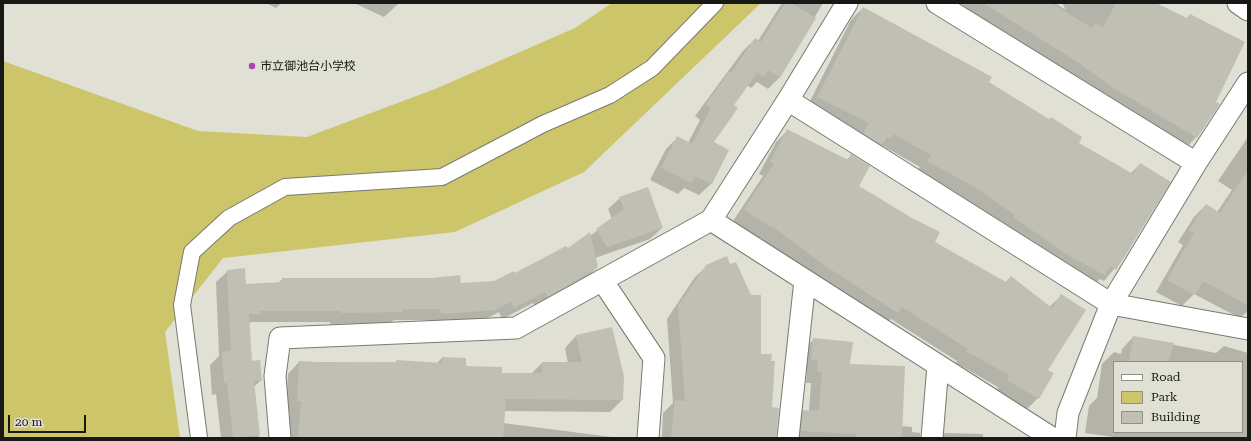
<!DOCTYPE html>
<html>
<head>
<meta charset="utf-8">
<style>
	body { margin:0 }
	#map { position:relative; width:1251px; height:441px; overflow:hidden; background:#e1e0d5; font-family:"Roboto Serif",serif }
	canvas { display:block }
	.frame { position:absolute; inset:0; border:4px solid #181814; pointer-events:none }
	.legend { position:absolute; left:1113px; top:361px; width:130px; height:72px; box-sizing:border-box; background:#e1e0d5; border:1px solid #919088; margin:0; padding:5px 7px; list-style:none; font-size:12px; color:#181814 }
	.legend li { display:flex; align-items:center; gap:8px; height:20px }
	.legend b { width:20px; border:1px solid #919088 }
	.scale { position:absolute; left:8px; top:415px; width:78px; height:18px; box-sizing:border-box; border:2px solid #181814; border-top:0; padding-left:5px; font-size:12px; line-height:14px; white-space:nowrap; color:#181814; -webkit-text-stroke:3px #e1e0d5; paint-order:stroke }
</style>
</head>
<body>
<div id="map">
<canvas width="1251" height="441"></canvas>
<div class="frame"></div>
<ul class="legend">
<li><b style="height:5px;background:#fff"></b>Road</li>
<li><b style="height:11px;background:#cdc569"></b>Park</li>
<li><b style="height:11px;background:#c0bfb4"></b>Building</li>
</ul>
<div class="scale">20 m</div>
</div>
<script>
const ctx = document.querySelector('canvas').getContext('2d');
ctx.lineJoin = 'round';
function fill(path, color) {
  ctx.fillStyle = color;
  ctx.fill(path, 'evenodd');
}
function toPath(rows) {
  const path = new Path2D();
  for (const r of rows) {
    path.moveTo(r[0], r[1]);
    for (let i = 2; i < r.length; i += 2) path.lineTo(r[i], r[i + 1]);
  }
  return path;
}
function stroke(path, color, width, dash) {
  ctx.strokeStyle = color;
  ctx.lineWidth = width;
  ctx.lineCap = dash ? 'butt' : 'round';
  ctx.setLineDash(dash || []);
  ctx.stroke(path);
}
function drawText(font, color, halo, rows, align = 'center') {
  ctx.font = font + ' "Roboto Serif","Noto Sans JP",serif';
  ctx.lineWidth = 3;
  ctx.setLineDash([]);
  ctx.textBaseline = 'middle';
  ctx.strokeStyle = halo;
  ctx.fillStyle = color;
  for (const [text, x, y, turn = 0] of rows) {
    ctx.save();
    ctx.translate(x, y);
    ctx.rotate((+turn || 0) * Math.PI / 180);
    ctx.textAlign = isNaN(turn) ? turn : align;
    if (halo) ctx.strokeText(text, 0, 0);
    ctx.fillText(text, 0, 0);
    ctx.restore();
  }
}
fill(toPath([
	[612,3,761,3,584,172,455,232,223,258,165,332,180,438,3,438,3,61,198,131,307,137,435,89,575,28]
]), '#cdc569');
fill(toPath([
	[266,3,281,3,276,8],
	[354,3,399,3,384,17],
	[782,3,823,3,779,78,768,89,757,82,751,88,747,85,732,105,712,143,728,150,711,184,699,195,684,188,678,194,650,180,666,149,678,137,688,143,700,120,695,116,743,51,755,39,758,41],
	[960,3,1055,3,1066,10,1062,3,1154,3,1196,137,1185,149,997,32],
	[863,8,988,82,1077,143,1130,174,1140,164,1169,182,1125,256,1104,281,1100,279,1093,286,916,172,920,167,883,146,878,150,806,109,851,20],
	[787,131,846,161,851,155,858,186,934,242,1005,283,1011,277,1049,307,1061,296,1047,370,1053,373,1038,398,1026,410,996,391,998,387,956,363,957,361,891,319,886,324,813,276,761,238,760,239,733,221,763,176,759,174,776,142],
	[1248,137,1248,311,1240,318,1194,294,1182,306,1156,292,1183,245,1178,242,1194,217,1206,205,1217,212,1232,190,1218,181],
	[620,198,662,228,650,239,595,258,597,267,586,279,536,308,533,303,502,319,499,312,482,321,429,325,429,320,394,320,390,323,330,324,330,322,251,322,248,325,251,362,261,380,254,387,259,438,221,438,216,394,212,395,210,365,219,356,216,282,228,271,245,285,278,283,283,279,460,284,494,282,515,275,567,249,590,236,612,219,608,209],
	[707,266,760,355,766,438,662,438,663,413,673,403,667,319,695,277],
	[576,336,623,376,622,400,610,412,504,411,503,423,619,438,288,438,290,413,286,412,288,374,299,362,437,363,442,358,465,367,501,374,531,374,542,363,568,363,565,348],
	[1133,337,1216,353,1224,346,1248,353,1248,438,1120,438,1085,433,1089,406,1097,398,1102,364,1114,352,1121,354,1122,349],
	[1114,362,1242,362,1242,432,1114,432],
	[814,339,849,365,902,426,912,427,912,432,920,433,920,438,790,438,792,422,803,411,809,411,811,383,806,383,807,372,800,371,802,351],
	[945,433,983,434,983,438,940,438]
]), '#0003');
fill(toPath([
	[785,3,791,3,816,18,780,78,768,70,764,77,757,73,734,105,738,108,714,142,729,150,712,184,695,176,691,183,661,168,677,136,692,144,711,108,706,104,729,72,731,73,755,38,761,42],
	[983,3,1051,3,1092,28,1096,23,1103,28,1116,3,1156,3,1187,18,1190,14,1245,42,1216,102,1220,104,1197,138,1112,87,1076,61],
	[863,7,992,77,989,82,1049,119,1051,117,1082,137,1079,143,1133,174,1140,163,1171,182,1116,270,1110,266,1105,275,1071,257,1013,217,1015,215,976,188,927,161,931,155,894,134,891,139,887,137,882,145,863,133,869,123,817,97],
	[787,129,848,160,851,154,870,166,859,186,912,218,940,232,935,242,1006,282,1011,276,1052,308,1061,294,1086,310,1048,370,1054,373,1039,399,1007,380,1009,375,966,351,968,349,902,307,898,313,824,265,773,227,772,228,744,209,774,164,770,162],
	[1248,170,1248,305,1203,281,1195,295,1167,280,1194,233,1189,230,1206,204,1220,213],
	[648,187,663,228,607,247,596,229,624,209,619,197],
	[590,232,598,267,548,297,545,292,514,308,511,302,495,310,441,314,440,309,403,309,403,312,341,313,341,311,260,311,261,314,249,314,252,361,260,360,262,381,254,381,260,435,233,438,227,383,224,383,222,352,231,351,227,270,245,268,246,284,282,282,282,278,432,278,460,275,461,283,494,281,514,271,515,273,566,246,568,248],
	[727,256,730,264,736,262,751,295,761,295,761,354,772,354,771,361,775,361,772,407,779,408,776,438,671,438,675,400,685,401,678,306,706,265],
	[612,327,624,376,623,400,506,399,503,438,298,438,301,401,297,401,299,361,336,363,396,362,397,360,442,363,442,357,466,358,466,366,502,367,502,373,542,373,542,362,582,362,576,335],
	[1133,336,1174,343,1168,362,1129,362],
	[813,338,853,342,850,364,905,366,902,438,856,438,856,434,801,431,803,410,819,411,822,372,817,371,818,361,811,360]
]), '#c0bfb4');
const pedestrian = toPath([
	[199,438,182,305,192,252,229,218,285,187,442,177,543,124,610,95,652,68,715,3]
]);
const minor = toPath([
	[937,3,1196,163],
	[1238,3,1248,10],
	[788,100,1111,304,1248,329],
	[711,220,1052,438],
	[602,280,654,358,648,438],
	[280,438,275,376,280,338,516,328,711,220,788,100,847,3],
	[788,438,805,280],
	[932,438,938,365],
	[1065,438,1068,413,1111,304,1196,163,1248,83]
]);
stroke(pedestrian, '#7a7a6f', 18);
stroke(minor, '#7a7a6f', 23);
stroke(pedestrian, '#fff', 16);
stroke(minor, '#fff', 21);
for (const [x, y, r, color] of [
	[252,66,4,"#a846ae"]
]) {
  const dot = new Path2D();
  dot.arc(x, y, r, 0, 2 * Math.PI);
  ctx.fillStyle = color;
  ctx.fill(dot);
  stroke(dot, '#e1e0d5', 1.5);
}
drawText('12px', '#181814', '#e1e0d5', [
	["市立御池台小学校",260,66]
], 'left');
</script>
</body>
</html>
